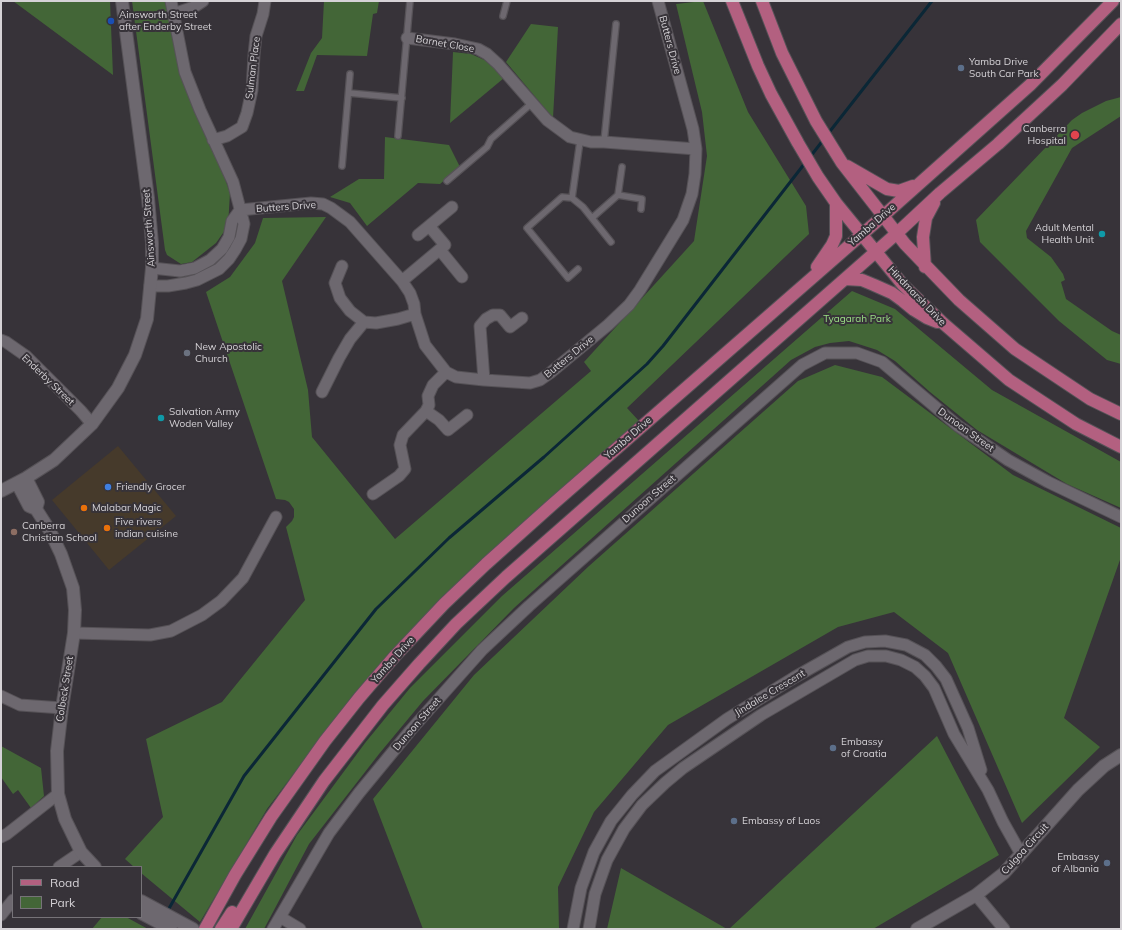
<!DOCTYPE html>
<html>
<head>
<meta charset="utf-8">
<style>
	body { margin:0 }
	#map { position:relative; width:1122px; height:930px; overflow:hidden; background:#373339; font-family:Mulish,sans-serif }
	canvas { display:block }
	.frame { position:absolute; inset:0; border:2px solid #d5d2d6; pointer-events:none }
	.legend { position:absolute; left:12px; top:866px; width:130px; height:52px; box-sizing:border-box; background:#373339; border:1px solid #767378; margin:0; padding:5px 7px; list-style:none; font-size:12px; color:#d5d2d6 }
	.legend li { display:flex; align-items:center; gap:8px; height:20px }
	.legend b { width:20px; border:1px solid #767378 }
</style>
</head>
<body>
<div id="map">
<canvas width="1122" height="930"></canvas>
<div class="frame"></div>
<ul class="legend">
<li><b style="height:5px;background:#b36080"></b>Road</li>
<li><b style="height:11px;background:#436637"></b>Park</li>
</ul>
</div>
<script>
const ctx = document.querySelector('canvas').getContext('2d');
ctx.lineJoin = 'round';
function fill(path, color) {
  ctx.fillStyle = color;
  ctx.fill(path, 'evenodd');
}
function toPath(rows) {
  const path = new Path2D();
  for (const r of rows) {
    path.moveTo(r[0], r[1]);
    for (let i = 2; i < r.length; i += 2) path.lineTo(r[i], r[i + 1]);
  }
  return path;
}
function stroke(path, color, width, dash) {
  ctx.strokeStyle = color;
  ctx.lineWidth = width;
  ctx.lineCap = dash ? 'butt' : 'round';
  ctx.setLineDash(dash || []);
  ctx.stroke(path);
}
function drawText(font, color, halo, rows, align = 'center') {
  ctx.font = font + ' Mulish,sans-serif';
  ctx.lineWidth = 4;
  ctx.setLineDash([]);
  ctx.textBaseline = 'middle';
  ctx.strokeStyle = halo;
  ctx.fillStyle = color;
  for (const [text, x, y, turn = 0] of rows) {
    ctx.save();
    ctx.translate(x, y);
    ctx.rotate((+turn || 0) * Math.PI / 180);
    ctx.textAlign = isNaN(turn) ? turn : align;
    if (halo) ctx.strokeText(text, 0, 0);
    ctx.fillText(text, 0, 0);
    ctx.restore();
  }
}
fill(toPath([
	[118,446,176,516,109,570,52,500]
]), '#463a2b');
fill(toPath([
	[13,1,110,1,113,75],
	[132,1,166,1,173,35,217,156,230,193,228,226,216,243,192,262,181,264,167,255,165,250],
	[324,1,379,1,377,13,373,14,367,56,317,55,304,91,296,91,311,53,322,38],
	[703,1,748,112,806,206,809,234,627,408,639,421,446,596,353,695,267,809,200,922,141,873,141,867,134,867,125,859,163,817,146,739,222,702,305,600,286,527,292,521,294,517,294,509,289,502,285,500,276,499,206,292,230,277,255,243,263,218,326,217,282,281,308,390,312,437,395,539,591,371,584,362,694,241,707,156,702,112,676,4],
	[531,24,558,27,553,118,506,62],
	[453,52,471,54,489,62,504,78,450,123],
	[1121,97,1121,116,1072,148,1026,231,1027,238,1051,257,1063,274,1065,280,1061,282,1066,299,1112,331,1121,335,1121,364,1107,360,1059,321,980,242,976,220,1072,120,1082,113,1106,101],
	[385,137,449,145,460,167,440,184,418,183,367,226,350,203,330,197,359,179,384,179],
	[852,291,895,309,992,390,1121,462,1121,508,1067,484,977,430,930,392,895,361,877,350,849,341,830,343,815,347,791,360,514,608,423,701,379,754,309,844,264,929,245,929,297,835,365,743,410,688,502,596],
	[835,365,882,377,1013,475,1121,528,1121,557,1064,718,1100,747,1022,823,948,653,894,612,838,627,668,725,594,812,558,887,559,929,423,929,373,799,474,675,589,566,798,381],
	[937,736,999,855,873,929,729,929],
	[1,746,41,768,44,796,31,808,18,790,13,794,1,777],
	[621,868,727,929,607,929],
	[102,917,126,917,148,929,92,929]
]), '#436637');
stroke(toPath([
	[827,135,932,1],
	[810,157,824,139],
	[167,912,244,776,376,609,449,538,544,457,647,364,663,346,805,163]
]), '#0b2736', 3);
const service = toPath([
	[503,16,507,1],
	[349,93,402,98],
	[398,136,410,1],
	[604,142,616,24],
	[342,166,350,74],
	[447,181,487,147,491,139,532,103],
	[618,195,622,167],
	[572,198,583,207,611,242],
	[592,218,618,195,642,199,641,209],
	[578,269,568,278,527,228,562,197,572,198,580,141]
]);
const minor = toPath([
	[173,14,194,7,203,1],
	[407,38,455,44,478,49,487,54,498,64,547,120,570,137,591,142,604,142,696,149],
	[213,140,227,136,242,127,247,113,252,90,254,55,256,36,263,14,265,1],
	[418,235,429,226],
	[440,250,462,277],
	[342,266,335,283,340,298,350,311,364,322,376,323,398,319,415,314],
	[152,268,180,271,195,268,210,260,222,249,229,237,232,221,240,210,311,203,323,204,331,208,350,222,402,281,410,293,414,304,415,314,425,345,446,372,456,377,484,380,530,383,540,380,550,373,608,325,629,305,640,290,683,220,692,194,695,174,696,149,693,129,658,1],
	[402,281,445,245,429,226,452,207],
	[150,286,168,286,186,283,197,280,219,269,229,259,235,250,241,239,244,224,233,182,200,110,185,72,171,1],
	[1,340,6,342,26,356,81,411,92,424],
	[484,380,480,326,486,319,493,315,500,315,510,327,522,318],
	[322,392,339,358,350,339,364,322],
	[426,411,439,420,448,430,467,415],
	[373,494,399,476,405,469,400,445,403,435,426,411,429,405,428,396,433,385,446,372],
	[74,633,150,635,171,631,202,615,221,601,243,578,276,517],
	[1,696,20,705,62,708],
	[1,837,7,834,58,794],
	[59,867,81,852],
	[976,895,1004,929],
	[1,915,13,900],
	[280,917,300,929],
	[273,929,329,833,359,793,410,731,482,650,529,606,802,365,825,353,857,353,882,362,958,426,1008,460,1048,482,1121,517],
	[573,929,581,888,594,852,611,821,632,795,655,771,727,719,795,677,848,647,865,642,885,641,906,645,925,655,936,666,946,679,968,728,981,770],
	[589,929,595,894,607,860,624,829,642,805,665,783,683,768,761,715,855,660,868,656,886,656,901,660,915,667,925,676,934,688,954,734,988,790,1003,822,1021,854]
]);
const tertiary = toPath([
	[26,478,38,502,36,509],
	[17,483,29,506,36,509,50,531,61,554,73,588,75,610,74,633,62,708,57,751,58,794,65,819,81,852,95,867],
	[1,491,26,478,54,460,92,424,118,388,135,355,147,319,152,268,152,243,148,198,122,1],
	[141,901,193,929],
	[141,913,171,929],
	[917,929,976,895,1004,873,1078,790,1104,766,1121,755]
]);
const primary = toPath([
	[732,1,758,66,771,94,798,143,818,177,836,203,903,285,944,324,1009,380,1076,424,1121,447],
	[762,1,782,53,816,121,842,163,905,244,959,300,1015,349,1090,399,1121,414],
	[847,166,887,189,899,191,913,186],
	[817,267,832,245,836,236,836,203],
	[925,267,923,237,926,218,934,203],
	[845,279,862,280,874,285,892,293,903,301,914,310,927,318,937,322],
	[205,929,235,875,271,817,325,741,359,698,395,656,444,604,486,564,553,504,883,216,1030,85,1113,1],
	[221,929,232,912],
	[231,929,275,854,324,781,383,705,419,664,456,624,506,577,896,234,940,193,998,144,1062,85,1121,24]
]);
stroke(service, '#565257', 8);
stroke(minor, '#565257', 13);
stroke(tertiary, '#565257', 14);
stroke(primary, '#565257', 14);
stroke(service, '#6d686f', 5.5);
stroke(minor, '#6d686f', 11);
stroke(tertiary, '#6d686f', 12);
stroke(primary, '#b36080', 12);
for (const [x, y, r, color] of [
	[111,21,4,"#1a4fb4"],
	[961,68,4,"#5c6f8a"],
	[1075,135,5,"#e0444e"],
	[1102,234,4,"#0f9aa8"],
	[187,353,4,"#6b7280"],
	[161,418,4,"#0f9aa8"],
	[108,487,4,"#3f7fe0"],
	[84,508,4,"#e8710a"],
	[107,528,4,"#e8710a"],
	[14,532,4,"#8d6e63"],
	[833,748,4,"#5c6f8a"],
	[734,821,4,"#5c6f8a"],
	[1107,863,4,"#5c6f8a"]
]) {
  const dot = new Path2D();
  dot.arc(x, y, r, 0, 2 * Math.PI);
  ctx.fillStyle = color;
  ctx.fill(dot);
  stroke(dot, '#373339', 1.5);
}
drawText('10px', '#d5d2d6', '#373339', [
	["Ainsworth Street",119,15],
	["after Enderby Street",119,27],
	["Yamba Drive",969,62],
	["South Car Park",969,74],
	["Canberra",1066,129,"right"],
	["Hospital",1066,141,"right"],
	["Adult Mental",1094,228,"right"],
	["Health Unit",1094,240,"right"],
	["New Apostolic",195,347],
	["Church",195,359],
	["Salvation Army",169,412],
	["Woden Valley",169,424],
	["Friendly Grocer",116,487],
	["Malabar Magic",92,508],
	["Five rivers",115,522],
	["indian cuisine",115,534],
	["Canberra",22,526],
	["Christian School",22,538],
	["Embassy",841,742],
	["of Croatia",841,754],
	["Embassy of Laos",742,821],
	["Embassy",1099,857,"right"],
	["of Albania",1099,869,"right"]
], 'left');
drawText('10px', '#d5d2d6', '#373339', [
	["Barnet Close",445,44,10],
	["Butters Drive",670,45,75],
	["Sulman Place",253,68,-83],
	["Butters Drive",286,207,-4],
	["Yamba Drive",872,225,-41],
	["Ainsworth Street",149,228,-94],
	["Hindmarsh Drive",917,296,46],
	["Butters Drive",569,357,-39],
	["Enderby Street",48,380,44],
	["Dunoon Street",966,430,36],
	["Yamba Drive",628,438,-41],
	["Dunoon Street",649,499,-41],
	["Yamba Drive",393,660,-48],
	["Colbeck Street",65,689,-81],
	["Jindalee Crescent",770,693,-31],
	["Dunoon Street",417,724,-49],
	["Culgoa Circuit",1025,849,-48]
]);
drawText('10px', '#9bdf85', '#373339', [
	["Tyagarah Park",857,319]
]);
</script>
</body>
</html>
